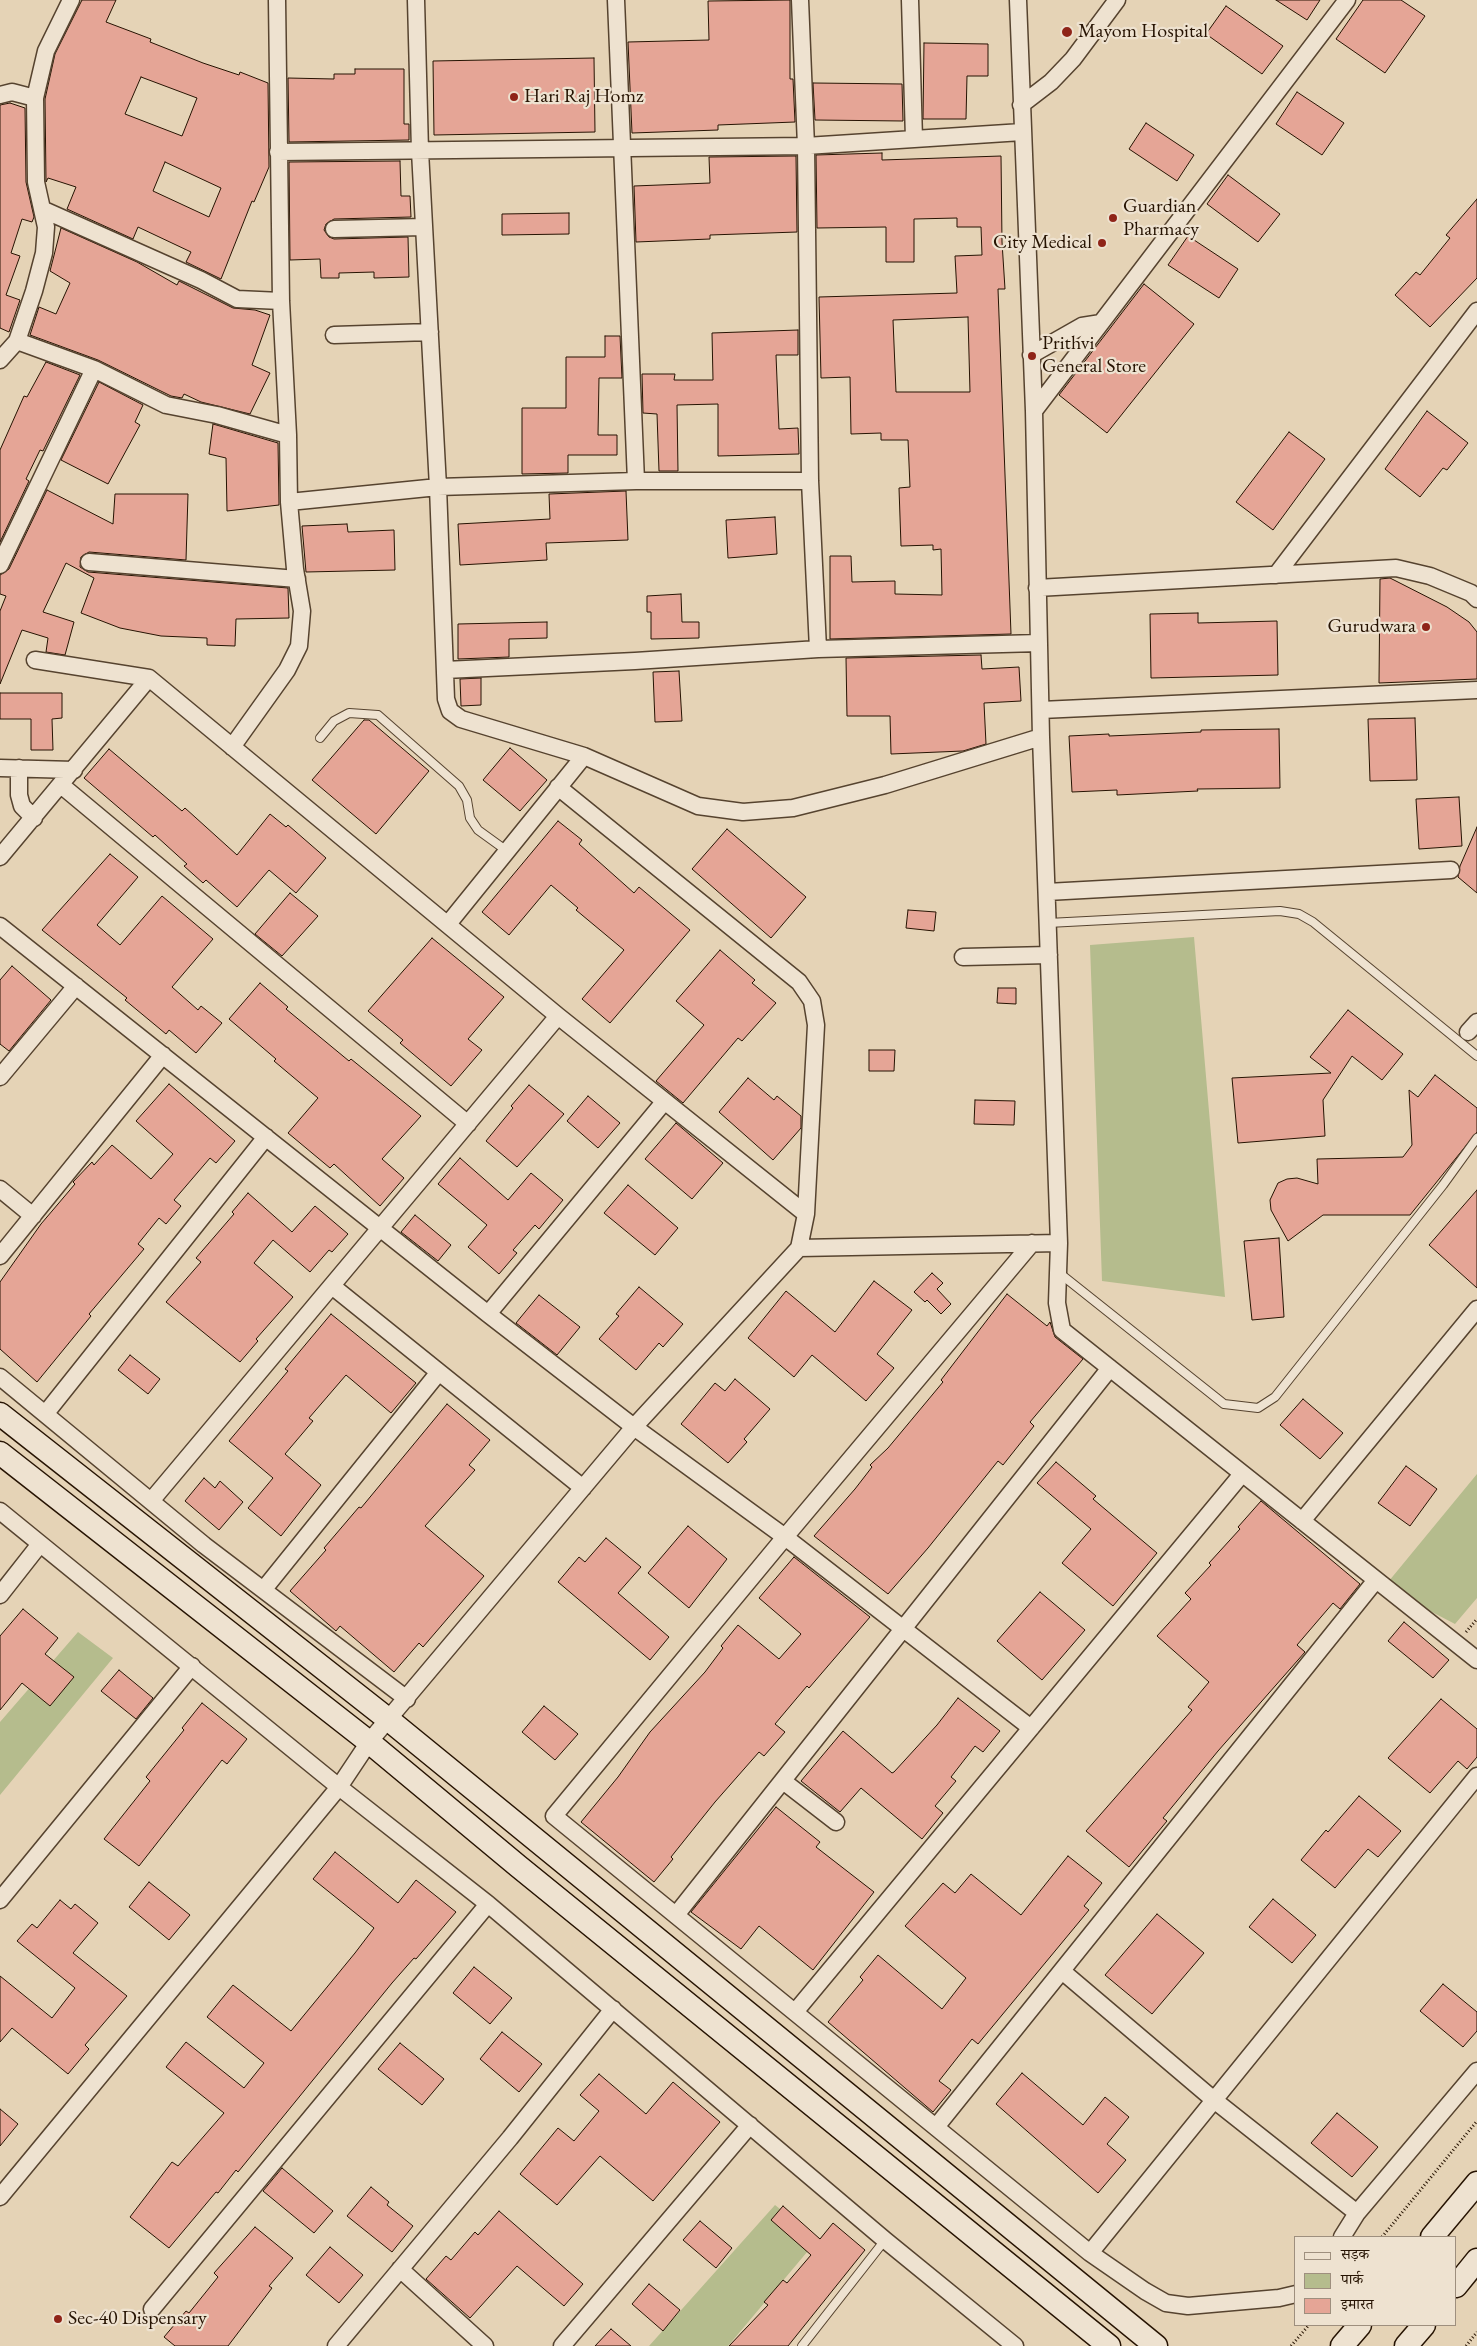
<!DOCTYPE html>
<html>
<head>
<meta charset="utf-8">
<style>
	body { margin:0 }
	#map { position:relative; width:1477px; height:2346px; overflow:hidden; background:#e5d3b6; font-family:"EB Garamond","Noto Serif Devanagari",serif }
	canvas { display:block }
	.legend { position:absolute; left:1294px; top:2236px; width:162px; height:90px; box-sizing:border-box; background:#eee2d0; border:1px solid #9e8f7e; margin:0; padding:6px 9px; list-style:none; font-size:15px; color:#261302 }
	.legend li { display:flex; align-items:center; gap:10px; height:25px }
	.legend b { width:25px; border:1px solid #9e8f7e }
</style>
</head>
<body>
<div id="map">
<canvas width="1477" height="2346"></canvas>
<ul class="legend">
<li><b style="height:6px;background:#eee2d0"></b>सड़क</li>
<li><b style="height:14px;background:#b5bc8d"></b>पार्क</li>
<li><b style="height:14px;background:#e5a596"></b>इमारत</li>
</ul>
</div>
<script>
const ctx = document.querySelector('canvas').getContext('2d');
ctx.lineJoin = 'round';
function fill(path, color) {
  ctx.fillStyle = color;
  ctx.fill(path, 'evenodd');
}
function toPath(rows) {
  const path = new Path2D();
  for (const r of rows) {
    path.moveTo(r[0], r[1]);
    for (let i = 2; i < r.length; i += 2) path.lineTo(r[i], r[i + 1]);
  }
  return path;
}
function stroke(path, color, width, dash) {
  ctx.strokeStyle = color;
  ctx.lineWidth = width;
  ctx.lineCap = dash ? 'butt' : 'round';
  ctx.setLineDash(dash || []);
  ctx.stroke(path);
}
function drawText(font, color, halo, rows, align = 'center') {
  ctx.font = font + ' "EB Garamond",serif';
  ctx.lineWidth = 4.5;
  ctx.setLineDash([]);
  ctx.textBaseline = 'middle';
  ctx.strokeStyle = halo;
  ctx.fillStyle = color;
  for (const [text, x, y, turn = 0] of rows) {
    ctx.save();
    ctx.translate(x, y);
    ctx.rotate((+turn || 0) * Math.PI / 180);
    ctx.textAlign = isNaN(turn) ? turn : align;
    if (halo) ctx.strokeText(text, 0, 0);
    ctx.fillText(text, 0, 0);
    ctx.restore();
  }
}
fill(toPath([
	[1194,937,1225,1297,1102,1281,1090,945],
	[1477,1474,1477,1598,1455,1624,1384,1587],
	[78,1632,113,1658,0,1795,0,1722],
	[775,2205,818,2239,728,2346,649,2346]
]), '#b5bc8d');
const building = toPath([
	[82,0,116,0,106,22,151,39,150,42,203,63,239,75,240,72,268,83,269,167,254,202,252,201,221,279,186,262,191,252,138,227,133,239,67,209,76,187,48,178,46,182,45,99,55,54,82,0],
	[141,77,197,98,182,136,125,114,141,77],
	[165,162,221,188,209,217,153,191,165,162],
	[790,0,790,79,793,79,795,122,718,125,718,130,632,133,628,42,709,40,708,1,790,0],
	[1276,0,1320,0,1307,20,1276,0],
	[1363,0,1401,0,1425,16,1385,73,1336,39,1363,0],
	[1226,6,1283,46,1262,74,1206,34,1226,6],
	[924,43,988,44,988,76,967,76,966,119,923,119,924,43],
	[594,58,595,132,434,135,433,61,594,58],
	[355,69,404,69,404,124,409,124,409,140,289,142,288,78,334,79,334,74,355,74,355,69],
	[813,83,902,84,903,121,815,120,813,83],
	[1297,92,1344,123,1322,155,1276,124,1297,92],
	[10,103,25,108,26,182,34,217,32,222,22,219,11,253,20,256,6,295,20,300,9,332,0,328,0,105,10,103],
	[1146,123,1194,155,1177,181,1129,149,1146,123],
	[882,153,882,160,1001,156,1002,242,1005,289,998,289,1011,634,830,639,830,556,851,556,852,582,895,581,895,594,942,595,941,549,933,550,933,545,901,546,899,488,910,487,908,440,881,440,881,433,851,434,850,377,821,378,819,297,957,293,955,256,982,255,981,227,957,227,957,218,914,219,914,262,886,262,886,227,817,228,816,155,882,153],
	[968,317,970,392,896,392,893,320,968,317],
	[796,156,797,232,710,235,710,239,636,242,634,186,710,183,709,157,796,156],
	[400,161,401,196,410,196,411,217,334,219,326,224,324,230,329,237,334,239,408,237,409,277,374,278,374,272,339,273,339,278,321,278,320,259,290,260,289,162,400,161],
	[1228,175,1280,214,1258,242,1207,204,1228,175],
	[1477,199,1477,278,1430,327,1395,295,1416,272,1420,275,1450,238,1446,235,1477,199],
	[569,213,569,234,502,235,502,214,569,213],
	[61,228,137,262,177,285,179,281,233,308,255,310,270,315,252,365,270,373,250,414,201,402,184,394,182,398,171,396,98,360,30,335,39,307,56,314,70,283,50,271,61,228],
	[1188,236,1238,269,1219,298,1168,265,1188,236],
	[1144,284,1194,324,1107,433,1059,395,1144,284],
	[798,330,798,355,776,355,779,429,798,428,799,454,718,456,718,404,677,405,678,471,659,471,657,414,643,413,642,374,675,374,674,380,713,380,712,333,798,330],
	[605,336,620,336,622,378,599,378,598,435,617,435,617,455,568,455,568,473,522,474,522,408,566,408,566,357,605,357,605,336],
	[46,362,80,375,43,451,40,450,26,479,29,481,0,542,0,450,24,396,27,397,46,362],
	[99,382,143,405,135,422,140,425,108,484,61,460,99,382],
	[1427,411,1468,443,1447,470,1443,468,1420,497,1385,469,1427,411],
	[213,424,278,443,279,505,227,511,226,458,209,454,213,424],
	[1289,432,1325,459,1273,530,1236,502,1289,432],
	[47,490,113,524,115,494,188,494,186,560,89,552,81,557,80,567,88,572,288,588,289,618,236,619,235,646,207,645,207,638,161,636,120,628,81,613,94,578,66,563,43,612,74,622,65,655,46,652,48,638,22,630,0,684,0,611,6,596,0,594,0,575,9,569,47,490],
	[626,491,628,540,546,543,547,560,460,565,458,524,550,519,549,494,626,491],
	[775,517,777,554,728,558,726,520,775,517],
	[347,524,348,532,394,530,395,570,306,572,302,526,347,524],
	[1390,578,1447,607,1469,622,1477,632,1477,679,1379,683,1380,579,1390,578],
	[681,594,682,622,699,622,699,638,651,639,651,612,647,612,647,596,681,594],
	[1198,613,1198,623,1277,621,1278,675,1151,678,1150,614,1198,613],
	[547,622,547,638,509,639,509,657,458,659,458,624,547,622],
	[981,655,982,669,1019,667,1021,701,984,703,986,744,963,751,891,754,890,716,847,716,846,658,981,655],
	[679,671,682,721,655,722,653,672,679,671],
	[481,678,481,705,461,706,460,679,481,678],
	[0,693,62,693,62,718,52,719,53,750,31,750,31,719,0,719,0,693],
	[1415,718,1417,780,1370,781,1368,719,1415,718],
	[364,720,369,720,429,771,376,834,312,780,364,720],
	[1279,729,1280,788,1197,789,1198,791,1117,795,1117,790,1072,792,1069,736,1109,734,1109,736,1201,732,1201,730,1279,729],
	[510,748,547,780,520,811,483,780,510,748],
	[109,749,182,811,185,808,237,855,270,814,286,827,288,825,326,858,296,893,269,870,237,907,206,880,203,883,184,866,187,864,155,835,153,837,84,778,109,749],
	[1459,797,1462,846,1419,849,1416,799,1459,797],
	[558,821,582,840,579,844,634,893,639,887,690,930,610,1023,582,999,624,950,576,910,578,908,551,885,509,935,482,912,558,821],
	[1477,827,1477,893,1458,877,1460,866,1477,827],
	[727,829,806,897,771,938,692,869,727,829],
	[110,854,138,877,97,925,120,945,162,896,213,939,172,987,198,1010,201,1006,222,1023,196,1053,169,1030,166,1034,125,1000,127,998,42,930,110,854],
	[290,893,318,916,282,956,255,934,290,893],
	[908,910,936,912,934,931,906,928,908,910],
	[432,938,504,997,468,1039,482,1050,451,1086,400,1043,403,1040,368,1011,432,938],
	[720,950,755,980,752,983,776,1003,742,1041,738,1038,683,1103,656,1081,704,1025,676,1001,720,950],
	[12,966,51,1000,9,1051,0,1044,0,980,12,966],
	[260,983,288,1007,286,1009,349,1061,351,1059,421,1116,382,1159,404,1178,380,1206,334,1164,330,1168,288,1133,318,1098,274,1061,276,1059,229,1019,260,983],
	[998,988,1016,988,1016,1004,997,1003,998,988],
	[1348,1010,1403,1054,1382,1080,1352,1056,1323,1100,1325,1136,1238,1143,1232,1078,1331,1073,1310,1057,1348,1010],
	[869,1050,895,1050,894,1071,869,1071,869,1050],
	[1435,1075,1477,1108,1477,1132,1410,1215,1323,1215,1288,1241,1271,1210,1270,1200,1278,1183,1287,1179,1297,1178,1318,1184,1317,1159,1403,1157,1412,1145,1409,1090,1418,1097,1435,1075],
	[748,1078,774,1100,777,1096,801,1116,801,1128,773,1160,719,1112,748,1078],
	[169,1084,235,1141,216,1163,210,1158,174,1200,181,1206,166,1224,159,1218,138,1244,144,1249,89,1314,91,1316,37,1382,0,1349,0,1282,41,1224,75,1184,73,1182,92,1162,94,1165,112,1145,151,1179,173,1154,136,1121,169,1084],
	[529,1085,564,1114,517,1167,486,1141,513,1108,511,1106,529,1085],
	[588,1096,620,1123,598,1148,567,1121,588,1096],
	[975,1100,1015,1101,1014,1125,974,1124,975,1100],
	[676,1123,723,1163,692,1199,645,1159,676,1123],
	[460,1158,508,1200,531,1173,563,1200,539,1229,535,1225,513,1250,517,1253,499,1274,468,1247,487,1225,438,1184,460,1158],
	[628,1185,678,1228,655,1255,604,1213,628,1185],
	[1477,1190,1477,1288,1429,1245,1477,1190],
	[248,1193,292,1232,315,1206,348,1234,332,1252,329,1250,310,1272,273,1240,254,1263,293,1297,256,1339,258,1341,240,1362,166,1302,201,1262,196,1258,234,1214,232,1212,248,1193],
	[415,1215,451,1245,438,1261,401,1232,415,1215],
	[1279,1238,1284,1317,1252,1320,1244,1241,1279,1238],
	[932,1273,943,1283,937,1289,951,1304,941,1314,927,1300,925,1302,914,1292,932,1273],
	[874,1281,912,1310,877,1354,894,1368,866,1401,812,1355,794,1377,748,1338,786,1291,835,1332,874,1281],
	[639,1287,683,1324,663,1347,659,1343,636,1370,599,1339,619,1316,616,1314,639,1287],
	[1007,1294,1047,1326,1050,1322,1055,1337,1083,1359,1030,1422,1034,1426,1003,1465,998,1461,928,1548,888,1594,814,1536,855,1489,872,1467,870,1465,888,1448,943,1382,941,1380,1007,1294],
	[539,1295,580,1327,557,1355,516,1323,539,1295],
	[331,1314,416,1383,391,1413,346,1375,309,1418,313,1421,285,1454,321,1485,281,1536,248,1508,273,1478,229,1441,288,1371,285,1369,331,1314],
	[130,1355,160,1379,148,1394,118,1370,130,1355],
	[735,1379,770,1409,744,1439,747,1442,728,1463,681,1424,715,1383,725,1391,735,1379],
	[1303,1399,1343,1433,1320,1459,1280,1425,1303,1399],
	[447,1404,490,1440,469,1465,475,1470,425,1526,484,1576,423,1647,419,1643,394,1672,340,1626,336,1631,290,1591,326,1550,324,1548,359,1507,361,1508,447,1404],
	[1056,1462,1096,1496,1093,1499,1157,1553,1113,1606,1062,1563,1091,1529,1037,1483,1056,1462],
	[1406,1466,1437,1489,1410,1526,1378,1503,1406,1466],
	[204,1478,215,1488,220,1481,243,1502,219,1530,185,1501,204,1478],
	[1261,1501,1360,1584,1340,1609,1333,1603,1297,1645,1305,1652,1218,1751,1163,1818,1167,1821,1129,1867,1086,1831,1192,1710,1188,1707,1209,1682,1157,1636,1191,1599,1185,1593,1211,1565,1209,1563,1240,1529,1238,1527,1261,1501],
	[688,1526,727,1559,689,1608,648,1573,688,1526],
	[606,1538,641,1567,618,1593,669,1637,650,1660,558,1582,579,1557,585,1562,606,1538],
	[794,1557,870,1617,809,1688,807,1686,775,1724,785,1732,764,1756,759,1752,715,1802,671,1857,673,1859,654,1882,581,1822,618,1777,650,1732,705,1672,723,1648,721,1646,738,1625,779,1659,801,1634,759,1598,794,1557],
	[1040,1592,1085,1630,1042,1680,997,1641,1040,1592],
	[23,1609,58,1638,45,1654,74,1677,50,1706,22,1683,0,1710,0,1636,23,1609],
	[1404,1622,1449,1660,1433,1678,1388,1641,1404,1622],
	[119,1670,153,1698,136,1719,101,1691,119,1670],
	[958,1698,1000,1731,983,1752,975,1746,951,1777,956,1781,935,1806,943,1813,922,1839,861,1788,840,1812,801,1781,843,1731,892,1773,894,1772,937,1725,958,1698],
	[1441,1699,1477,1729,1477,1757,1467,1769,1458,1761,1430,1793,1388,1758,1441,1699],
	[202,1703,247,1739,227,1764,222,1760,139,1866,104,1839,150,1781,146,1777,184,1730,182,1728,202,1703],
	[544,1706,578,1734,555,1760,522,1732,544,1706],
	[1359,1796,1401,1831,1378,1857,1368,1849,1335,1888,1301,1860,1326,1830,1328,1832,1359,1796],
	[776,1807,820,1842,816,1847,874,1892,813,1970,759,1926,741,1949,691,1912,776,1807],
	[335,1852,398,1903,416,1880,456,1912,416,1959,414,1958,392,1983,238,2172,236,2170,218,2193,216,2192,169,2248,130,2217,172,2162,178,2166,224,2113,166,2067,186,2042,244,2088,264,2063,207,2017,233,1985,291,2031,355,1953,374,1928,313,1879,335,1852],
	[1068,1856,1102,1883,1084,1906,1089,1910,978,2044,972,2039,939,2081,951,2090,933,2112,828,2022,863,1980,860,1977,878,1955,942,2009,966,1978,905,1926,943,1883,955,1893,971,1874,1021,1915,1068,1856],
	[149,1882,190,1915,169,1940,129,1907,149,1882],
	[1273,1899,1316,1935,1292,1963,1249,1927,1273,1899],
	[60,1900,71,1909,75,1904,98,1923,73,1953,127,1996,85,2045,89,2049,68,2074,12,2028,0,2042,0,1976,52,2018,75,1988,17,1941,32,1924,37,1928,60,1900],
	[1157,1914,1204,1953,1152,2014,1105,1975,1157,1914],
	[474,1967,512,1998,490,2024,453,1993,474,1967],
	[1443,1984,1477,2012,1477,2031,1463,2047,1420,2011,1443,1984],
	[502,2032,542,2064,519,2092,480,2059,502,2032],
	[400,2043,444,2079,422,2105,378,2069,400,2043],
	[1022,2073,1083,2125,1105,2097,1129,2117,1107,2144,1126,2160,1098,2193,996,2104,1022,2073],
	[599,2074,646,2114,673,2082,720,2122,653,2201,600,2156,557,2205,520,2174,558,2128,574,2141,599,2111,580,2095,599,2074],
	[0,2109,18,2124,0,2146,0,2109],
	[1337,2113,1378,2147,1352,2177,1311,2143,1337,2113],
	[282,2168,333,2211,314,2233,263,2191,282,2168],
	[371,2187,389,2202,387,2205,413,2226,392,2252,347,2216,371,2187],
	[783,2206,820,2239,833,2223,865,2250,788,2346,729,2346,768,2305,764,2302,783,2280,787,2283,811,2255,771,2220,783,2206],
	[499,2211,583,2284,564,2306,517,2266,470,2318,426,2279,446,2256,451,2260,475,2232,478,2235,499,2211],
	[700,2221,732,2248,716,2268,683,2240,700,2221],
	[255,2227,293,2258,269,2286,272,2288,228,2346,175,2346,164,2337,186,2311,189,2313,218,2277,214,2273,255,2227],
	[330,2247,363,2275,339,2303,306,2275,330,2247],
	[649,2284,680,2310,663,2331,632,2304,649,2284],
	[611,2329,631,2346,595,2346,611,2329]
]);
fill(building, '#e5a596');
stroke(building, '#261302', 1);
const lane = toPath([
	[320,738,334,721,349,713,378,715,459,786,467,800,470,818,478,830,507,851],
	[1048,923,1280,911,1299,914,1313,922,1477,1056],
	[1058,1272,1224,1404,1258,1408,1275,1397,1443,1185,1477,1138],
	[802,2346,885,2240]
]);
const street = toPath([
	[416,0,420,151,438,487,446,699,450,711,461,719,584,756,698,806,743,812,793,808,885,785,1041,737],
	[616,0,636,481],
	[800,0,806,146,810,481,818,649],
	[910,0,914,139],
	[1018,0,1034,411,1041,737,1059,1243,1057,1303,1062,1330,1477,1660],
	[0,95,12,92,35,98],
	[1021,105,1051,82,1073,59,1117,0],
	[278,152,806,146,1022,132],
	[44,210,201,280,237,299,281,301],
	[334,229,424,227],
	[334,335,430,332],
	[17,341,94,369,166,405,217,415,288,435],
	[1031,355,1082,326,1101,323],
	[0,360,17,341,34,291,44,253,46,227,36,182,35,98,46,51,71,0],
	[1034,411,1347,0],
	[289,502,438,487,636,481,810,481],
	[89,562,297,579],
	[0,565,94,369],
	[1276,575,1477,311],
	[1037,588,1396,568,1430,576,1471,593,1477,599],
	[35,660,149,678,558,1016,806,1214],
	[445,670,635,661,818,649,1039,643],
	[1041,710,1477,690],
	[232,747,287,670,299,646,302,611,295,569,289,502,288,435,281,301,277,0],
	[0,768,74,770],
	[19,768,19,795,22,806,34,818],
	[61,785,468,1124],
	[558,787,799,982,812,1001,816,1025,806,1214,799,1248],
	[0,857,149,678],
	[1047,892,1451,870],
	[448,924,584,756],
	[0,926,488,1314,634,1427,785,1537,1031,1728],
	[963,957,1049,955],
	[1468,1032,1477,1022],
	[0,1077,76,986],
	[0,1189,33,1216],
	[1032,1243,785,1537,554,1816,1090,2253],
	[0,1256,163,1055],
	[332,1286,583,1488],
	[488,1314,664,1102],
	[0,1377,204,1545,407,1699],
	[46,1413,266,1137],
	[151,1501,558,1016],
	[0,1511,339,1787,488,1904,885,2240,1015,2346],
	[1302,1521,1477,1309],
	[264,1589,439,1372],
	[0,1595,40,1544],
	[783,1781,836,1822],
	[0,1900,192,1666],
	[676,1915,1110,1368],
	[1062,1971,1214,2100,1357,2213],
	[795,2012,1242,1474],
	[936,2127,1376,1580],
	[0,2197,339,1787,369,1742,634,1427,799,1248,1059,1243],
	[1342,2237,1357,2213,1477,2071],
	[400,2269,485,2346],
	[1296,2294,1279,2298,1188,2306,1166,2303,1145,2291,1090,2253,1477,1776],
	[152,2309,488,1904],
	[336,2346,510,2138,613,2009],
	[562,2346,750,2125]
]);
const secondary = toPath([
	[0,1414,389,1720,1156,2346],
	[0,1453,369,1742,518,1866,1109,2346],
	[1432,2237,1477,2183],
	[1456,2286,1477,2260],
	[1342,2346,1360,2325],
	[1406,2346,1424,2325]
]);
stroke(lane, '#56432f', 10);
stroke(street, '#56432f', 19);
stroke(secondary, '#261302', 25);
stroke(toPath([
	[1466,1632,1477,1619],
	[1382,2237,1477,2121],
	[1291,2346,1309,2325],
	[1466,2346,1477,2332]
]), '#261302', 3, [1, 2.5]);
stroke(lane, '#eee2d0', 8);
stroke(street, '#eee2d0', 16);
stroke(secondary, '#eee2d0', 22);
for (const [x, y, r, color] of [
	[1067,32,6,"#8f2418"],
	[514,97,5,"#8f2418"],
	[1113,218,5,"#8f2418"],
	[1102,243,5,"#8f2418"],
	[1032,356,5,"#8f2418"],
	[1426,627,5,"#8f2418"],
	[58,2319,5,"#8f2418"]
]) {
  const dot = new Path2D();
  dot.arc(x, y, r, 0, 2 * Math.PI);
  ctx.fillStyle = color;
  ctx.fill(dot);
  stroke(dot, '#eee2d0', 2);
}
drawText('20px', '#261302', '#eee2d0', [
	["Mayom Hospital",1078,32],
	["Hari Raj Homz",524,97],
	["Guardian",1123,207],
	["Pharmacy",1123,230],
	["City Medical",1092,243,"right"],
	["Prithvi",1042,344],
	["General Store",1042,367],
	["Gurudwara",1416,627,"right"],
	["Sec-40 Dispensary",68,2319]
], 'left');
</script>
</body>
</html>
